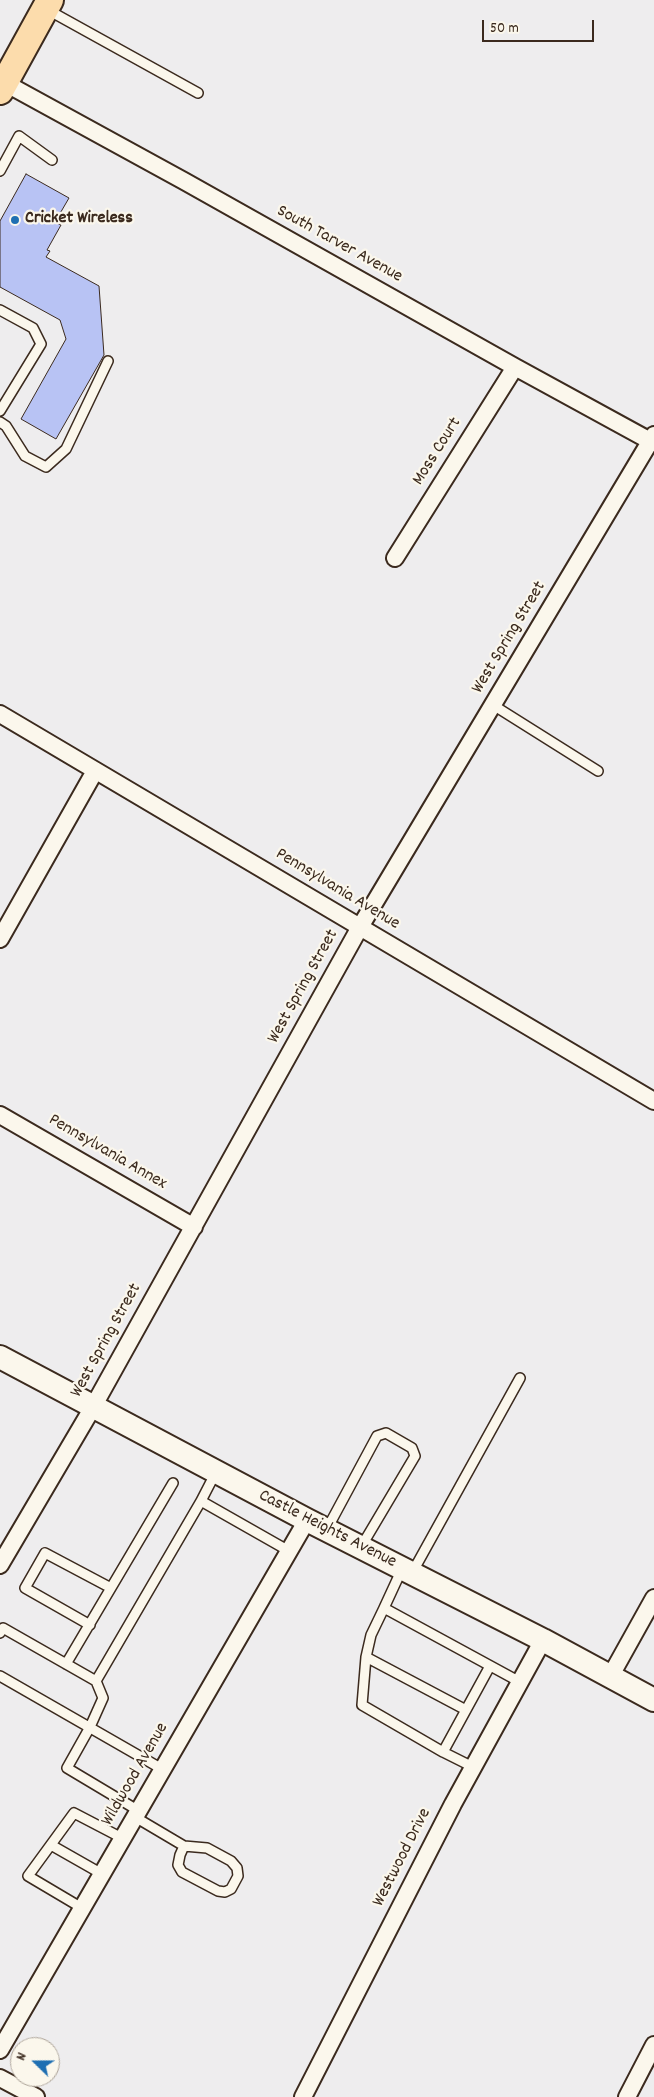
<!DOCTYPE html>
<html>
<head>
<meta charset="utf-8">
<style>
	body { margin:0 }
	#map { position:relative; width:654px; height:2097px; overflow:hidden; background:#eeedee; font-family:Dekko,sans-serif }
	canvas { display:block }
	.north { position:absolute; left:10px; top:2037px; width:50px; height:50px; box-sizing:border-box; background:#fbf7ec; border:1px solid #aea59a; border-radius:50%; rotate:292deg; font-size:14px; font-weight:700; line-height:20px; text-align:center; color:#3b2a1e }
	.north::after { content:''; display:block; margin:auto; width:18px; height:22px; background:#1f6fb2; clip-path:polygon(50% 0,100% 100%,50% 72%,0 100%) }
	.scale { position:absolute; left:482px; top:20px; width:112px; height:22px; box-sizing:border-box; border:2px solid #3b2a1e; border-top:0; padding-left:6px; font-size:15px; line-height:18px; white-space:nowrap; color:#3b2a1e; -webkit-text-stroke:4px #fbf7ec; paint-order:stroke }
</style>
</head>
<body>
<div id="map">
<canvas width="654" height="2097"></canvas>
<div class="north">N</div>
<div class="scale">50 m</div>
</div>
<script>
const ctx = document.querySelector('canvas').getContext('2d');
ctx.lineJoin = 'round';
function fill(path, color) {
  ctx.fillStyle = color;
  ctx.fill(path, 'evenodd');
}
function toPath(rows) {
  const path = new Path2D();
  for (const r of rows) {
    path.moveTo(r[0], r[1]);
    for (let i = 2; i < r.length; i += 2) path.lineTo(r[i], r[i + 1]);
  }
  return path;
}
function stroke(path, color, width, dash) {
  ctx.strokeStyle = color;
  ctx.lineWidth = width;
  ctx.lineCap = dash ? 'butt' : 'round';
  ctx.setLineDash(dash || []);
  ctx.stroke(path);
}
function drawText(font, color, halo, rows, align = 'center') {
  ctx.font = font + ' Dekko,sans-serif';
  ctx.lineWidth = 4.5;
  ctx.setLineDash([]);
  ctx.textBaseline = 'middle';
  ctx.strokeStyle = halo;
  ctx.fillStyle = color;
  for (const [text, x, y, turn = 0] of rows) {
    ctx.save();
    ctx.translate(x, y);
    ctx.rotate((+turn || 0) * Math.PI / 180);
    ctx.textAlign = isNaN(turn) ? turn : align;
    if (halo) ctx.strokeText(text, 0, 0);
    ctx.fillText(text, 0, 0);
    ctx.restore();
  }
}
const building = toPath([
	[26,174,69,198,55,222,61,225,47,250,50,251,46,257,99,286,104,355,56,439,21,419,66,339,60,320,0,287,0,221,26,174]
]);
fill(building, '#b8c3f4');
stroke(building, '#3b2a1e', 1);
const lane = toPath([
	[48,10,198,93],
	[0,171,19,136,52,160],
	[0,310,33,328,41,344,0,411],
	[0,422,6,426,25,456,46,467,66,449,108,361],
	[493,705,598,771],
	[201,1501,216,1472],
	[327,1529,377,1436,386,1433,412,1448,415,1456,361,1547],
	[402,1569,384,1608,520,1682],
	[412,1573,520,1378],
	[384,1608,371,1635,366,1657,362,1705,443,1752],
	[90,1625,25,1588,45,1553,111,1588],
	[0,1633,3,1628,96,1681,103,1698,90,1727,67,1768,139,1811],
	[366,1657,466,1710],
	[66,1664,173,1483],
	[0,1676,162,1769],
	[96,1681,201,1501,289,1551],
	[473,1767,443,1752,490,1666],
	[135,1817,184,1846,207,1848,231,1861,237,1868,238,1876,231,1889,225,1892,218,1891,182,1872,178,1865,180,1855,184,1846],
	[51,1845,102,1874],
	[82,1908,28,1876,74,1813,122,1838]
]);
const street = toPath([
	[5,83,184,181,515,367,654,443],
	[395,558,515,367],
	[0,714,654,1101],
	[0,939,95,771],
	[0,1115,194,1227],
	[0,1565,93,1407,360,927,654,435],
	[610,1677,654,1598],
	[0,2050,307,1520],
	[0,2078,36,2097],
	[303,2097,453,1804,543,1640],
	[627,2097,654,2045]
]);
const secondary = toPath([
	[0,1357,307,1520,543,1640,654,1700]
]);
const primary = toPath([
	[0,91,50,0]
]);
stroke(lane, '#3b2a1e', 12);
stroke(street, '#3b2a1e', 20);
stroke(secondary, '#3b2a1e', 26);
stroke(primary, '#3b2a1e', 30);
stroke(lane, '#fbf7ec', 9);
stroke(street, '#fbf7ec', 16);
stroke(secondary, '#fbf7ec', 22);
stroke(primary, '#fcdcac', 26);
for (const [x, y, r, color] of [
	[15,220,5,"#1f6fb2"]
]) {
  const dot = new Path2D();
  dot.arc(x, y, r, 0, 2 * Math.PI);
  ctx.fillStyle = color;
  ctx.fill(dot);
  stroke(dot, '#fbf7ec', 2);
}
drawText('bold 18px', '#3b2a1e', '#fbf7ec', [
	["Cricket Wireless",25,220]
], 'left');
drawText('18px', '#3b2a1e', '#fbf7ec', [
	["South Tarver Avenue",339,245,29],
	["Moss Court",438,452,-58],
	["West Spring Street",510,638,-59],
	["Pennsylvania Avenue",337,890,31],
	["West Spring Street",304,987,-61],
	["Pennsylvania Annex",107,1153,30],
	["West Spring Street",107,1341,-61],
	["Castle Heights Avenue",327,1530,27],
	["Wildwood Avenue",136,1775,-60],
	["Westwood Drive",403,1858,-63]
]);
</script>
</body>
</html>
